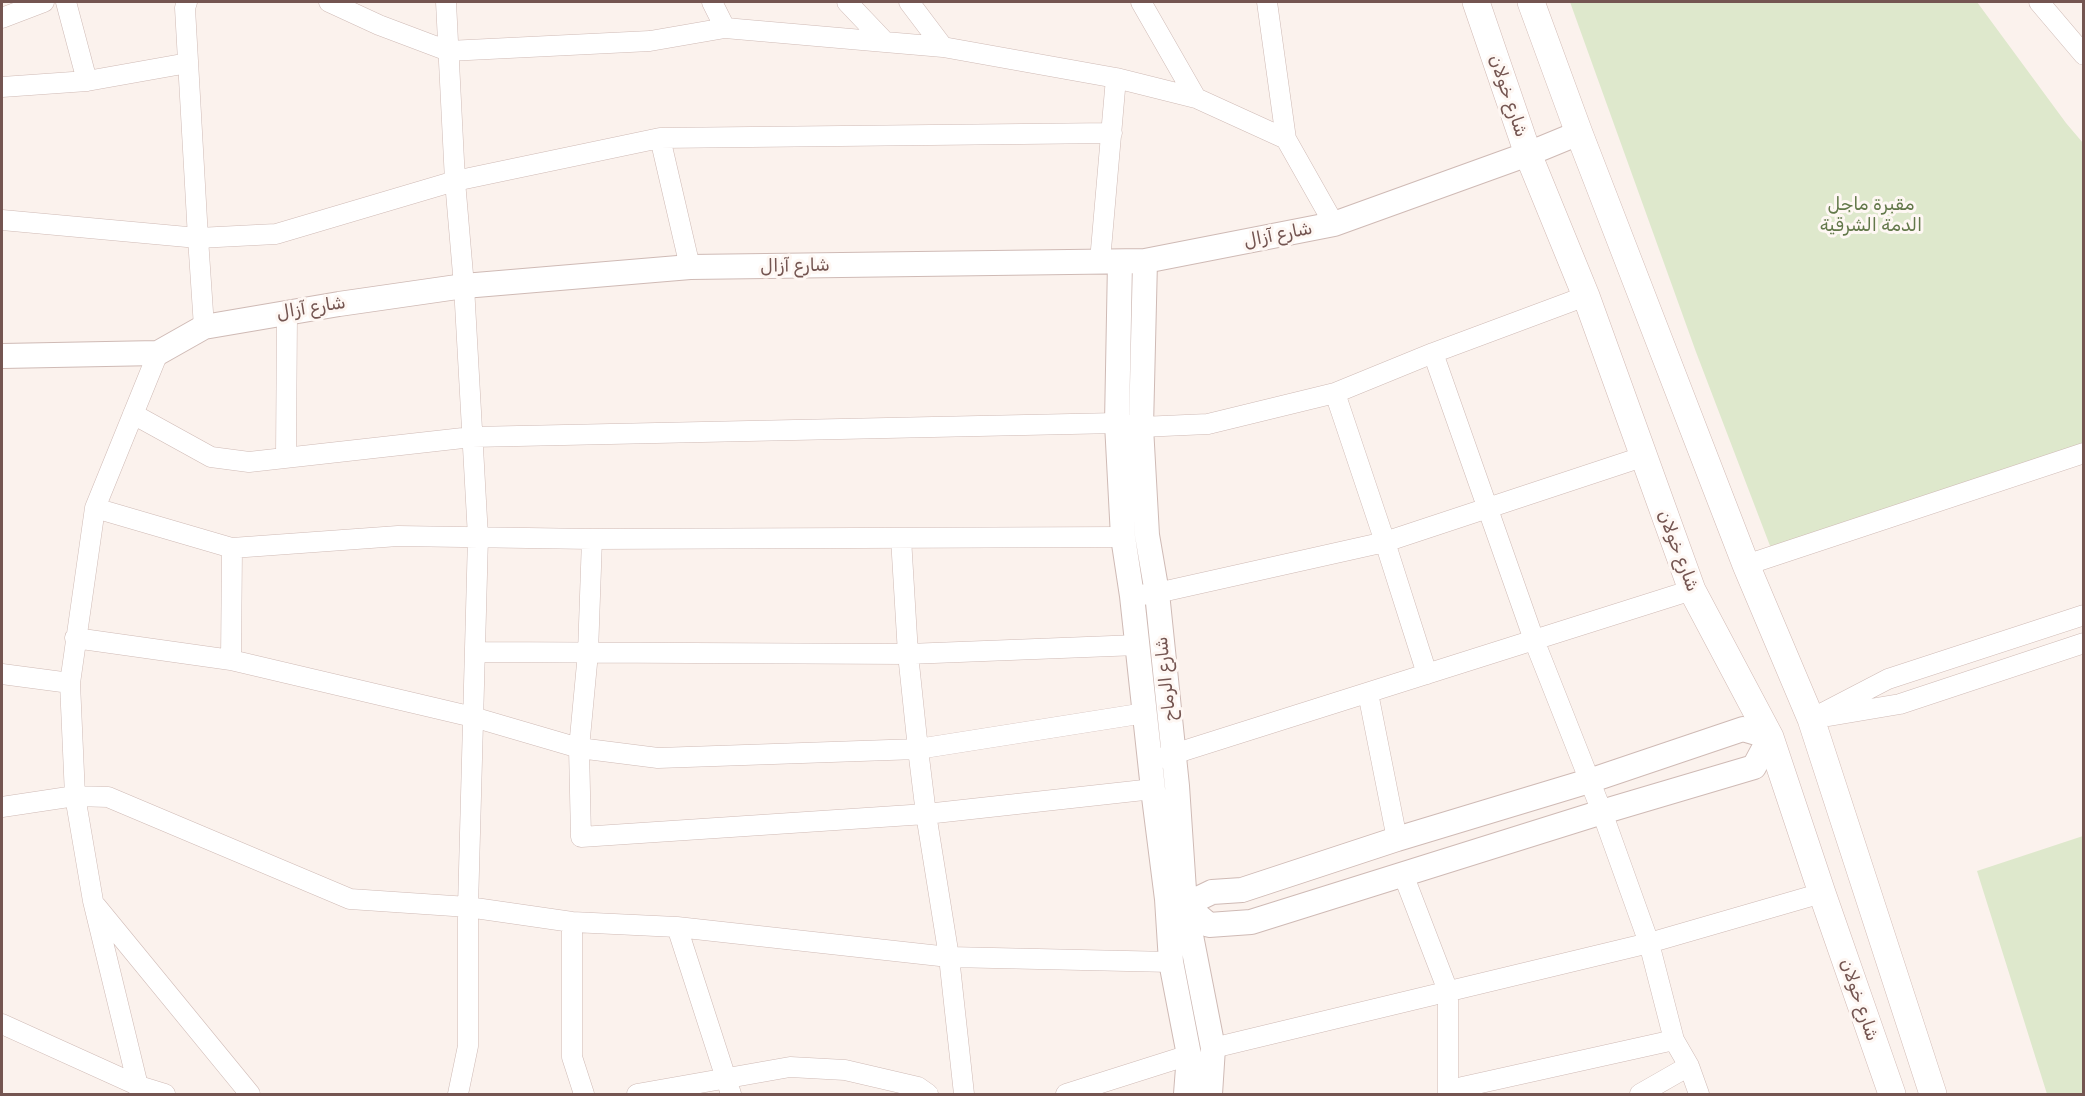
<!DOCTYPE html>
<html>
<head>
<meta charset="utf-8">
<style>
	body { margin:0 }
	#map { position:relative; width:2085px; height:1096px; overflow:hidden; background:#fbf2ed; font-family:Rubik,sans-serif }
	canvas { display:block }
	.frame { position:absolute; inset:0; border:3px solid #745551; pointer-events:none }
</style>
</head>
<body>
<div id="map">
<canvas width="2085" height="1096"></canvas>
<div class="frame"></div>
</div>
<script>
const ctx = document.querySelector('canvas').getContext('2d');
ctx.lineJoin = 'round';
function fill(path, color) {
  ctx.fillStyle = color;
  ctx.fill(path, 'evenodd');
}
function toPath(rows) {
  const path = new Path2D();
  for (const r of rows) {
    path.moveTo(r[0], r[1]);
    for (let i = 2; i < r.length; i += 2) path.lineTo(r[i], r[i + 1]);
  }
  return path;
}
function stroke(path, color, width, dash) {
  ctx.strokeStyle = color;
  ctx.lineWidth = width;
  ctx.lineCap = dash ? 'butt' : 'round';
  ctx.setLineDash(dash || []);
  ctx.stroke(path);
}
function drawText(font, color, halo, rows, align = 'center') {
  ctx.font = font + ' Rubik,Vazirmatn,sans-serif';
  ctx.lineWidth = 6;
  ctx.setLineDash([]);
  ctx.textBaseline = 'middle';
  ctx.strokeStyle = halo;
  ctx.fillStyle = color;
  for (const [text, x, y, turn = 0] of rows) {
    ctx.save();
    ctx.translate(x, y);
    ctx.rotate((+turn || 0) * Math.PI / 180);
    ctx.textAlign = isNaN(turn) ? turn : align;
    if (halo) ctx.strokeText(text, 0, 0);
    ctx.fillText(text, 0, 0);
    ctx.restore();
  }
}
fill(toPath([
	[1570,2,1977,2,2066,123,2083,143,2083,448,1772,551,1696,352],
	[2083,836,2083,1094,2047,1094,1977,871]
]), '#dee8cc');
const minor = toPath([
	[66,2,87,81],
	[187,2,185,8,198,238,204,327],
	[329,2,379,25,448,51,650,41,725,28,885,42],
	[446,2,455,181,464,286,478,537,468,907,468,1046,458,1094],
	[712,2,725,28],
	[847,2,885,42,943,47,1116,78,1196,98,1286,139,1334,224],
	[909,2,943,47],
	[1141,2,1196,98],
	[1267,2,1286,139],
	[2039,2,2084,55],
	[2,18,44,2],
	[2,87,87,81,188,63],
	[660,138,690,267],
	[2,220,198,238,276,234,455,181,660,138,1112,133],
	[1100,261,1116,78],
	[1433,353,1534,640,1602,812,1649,943,1674,1040,1689,1066,1699,1094],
	[1335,393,1385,542,1427,674],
	[133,414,211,457,249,462,472,437,1117,423,1141,427,1208,424,1335,393,1433,353,1586,296],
	[286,457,287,312],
	[95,508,232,548,398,536,592,539,1123,537],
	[901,538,908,654,918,749,926,814,949,957,964,1094],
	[592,539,588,653,579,748,581,837,926,814,1153,789],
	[1746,565,2084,453],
	[1132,596,1157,593,1385,542,1642,457],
	[75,638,231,660,473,717,579,748,658,758,918,749,1145,713],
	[475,652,908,654,1138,645],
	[231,660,232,548],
	[2,674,70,683],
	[1368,693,1397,839],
	[1829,716,1900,704,2084,643],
	[1811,719,1888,679,2084,615],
	[1161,758,1692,590],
	[2,807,75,796,108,797,350,899,468,907,572,922,677,927,949,957,1171,962],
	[1403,874,1448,991,1448,1094],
	[96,906,250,1094],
	[572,922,572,1057,584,1094],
	[677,927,731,1094],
	[2,1024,139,1086,165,1094],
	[1213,1048,1649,943,1822,893],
	[1449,1090,1674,1040],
	[140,1094,93,901,75,796,70,683,95,508,158,353],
	[637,1094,790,1067,845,1070,918,1087,928,1094],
	[1066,1094,1189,1055],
	[1640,1094,1689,1066]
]);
const tertiary = toPath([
	[1145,261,1141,427,1147,535,1157,593,1177,786,1185,905,1213,1048,1210,1094],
	[1120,262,1117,423,1123,537,1132,596,1153,789,1167,899,1171,962,1189,1055,1186,1094],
	[2,356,158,353,204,327,339,304,464,286,690,267,1145,261,1334,224,1528,154,1579,133],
	[1167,899,1185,905,1209,925,1251,922,1602,812,1754,767,1770,737,1743,729,1589,781,1397,839,1242,890,1212,892,1185,905]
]);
const secondary = toPath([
	[1476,2,1528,154,1586,296,1692,590,1770,737,1822,893,1892,1094],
	[1531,2,1579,133,1746,565,1811,719,1933,1094]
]);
stroke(minor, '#cfbab5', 21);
stroke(tertiary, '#cfbab5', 26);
stroke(secondary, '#d1b9b3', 28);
stroke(minor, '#fff', 20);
stroke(tertiary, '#fff', 24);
stroke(secondary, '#fff', 27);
drawText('18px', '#745551', '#fef7f3', [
	["شارع خولان",1508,96,71],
	["شارع آزال",1278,235,-11],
	["شارع آزال",795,266,-1],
	["شارع آزال",311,308,-9],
	["شارع خولان",1678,551,69],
	["شارع الرماح",1166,679,-96],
	["شارع خولان",1859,1000,71]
]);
drawText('18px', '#63784a', '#fef7f3', [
	["مقبرة ماجل",1871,205],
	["الدمة الشرقية",1871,226]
]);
</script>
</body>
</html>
